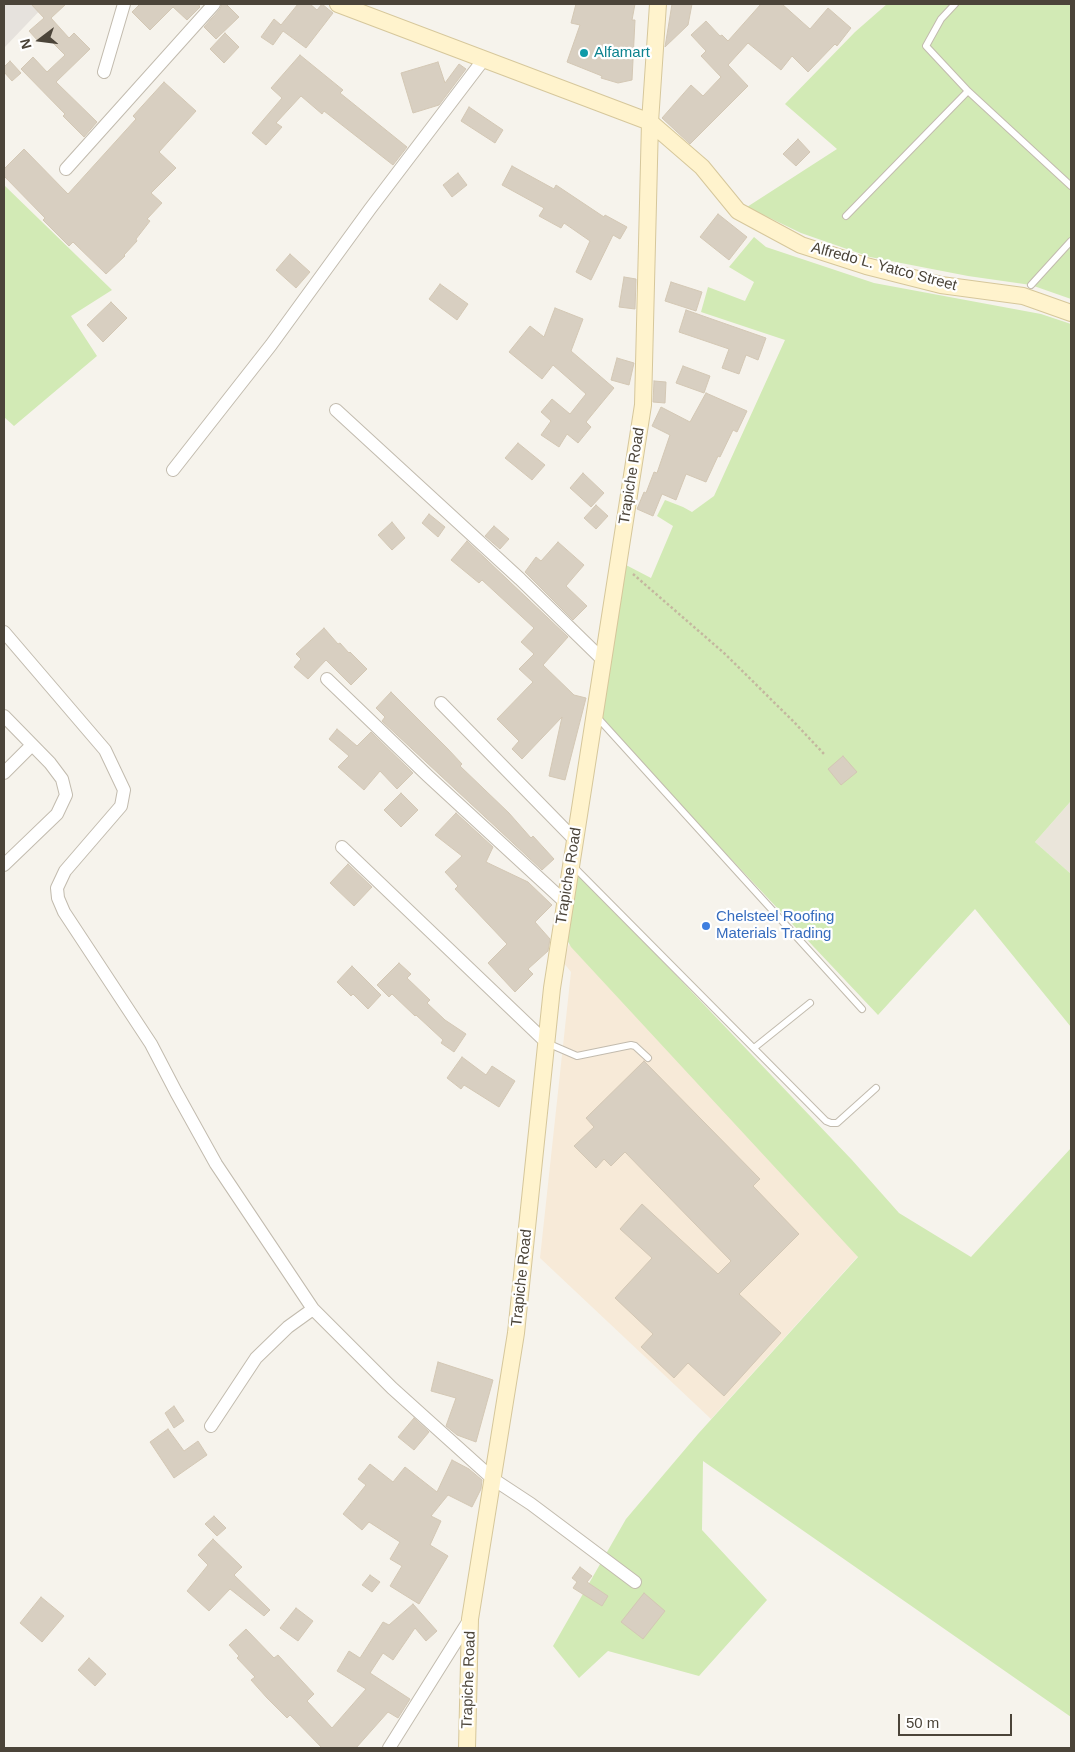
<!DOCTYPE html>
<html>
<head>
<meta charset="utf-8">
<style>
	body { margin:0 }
	#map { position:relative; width:1075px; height:1752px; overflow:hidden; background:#f6f3ec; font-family:Arial,sans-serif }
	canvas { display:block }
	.frame { position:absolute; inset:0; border:5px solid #4b4439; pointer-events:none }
	.north { position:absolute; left:15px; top:15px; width:50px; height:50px; -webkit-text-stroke:4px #fff; paint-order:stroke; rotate:255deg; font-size:14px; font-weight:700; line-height:20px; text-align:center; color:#4b4439 }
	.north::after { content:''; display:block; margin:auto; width:18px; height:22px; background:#4b4439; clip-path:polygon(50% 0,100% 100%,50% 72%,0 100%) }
	.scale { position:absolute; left:898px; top:1714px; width:114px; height:22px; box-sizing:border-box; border:2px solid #4b4439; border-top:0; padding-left:6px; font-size:15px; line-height:18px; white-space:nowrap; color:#4b4439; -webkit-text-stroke:4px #fff; paint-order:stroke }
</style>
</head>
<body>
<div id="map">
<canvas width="1075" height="1752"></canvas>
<div class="frame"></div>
<div class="north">N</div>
<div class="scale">50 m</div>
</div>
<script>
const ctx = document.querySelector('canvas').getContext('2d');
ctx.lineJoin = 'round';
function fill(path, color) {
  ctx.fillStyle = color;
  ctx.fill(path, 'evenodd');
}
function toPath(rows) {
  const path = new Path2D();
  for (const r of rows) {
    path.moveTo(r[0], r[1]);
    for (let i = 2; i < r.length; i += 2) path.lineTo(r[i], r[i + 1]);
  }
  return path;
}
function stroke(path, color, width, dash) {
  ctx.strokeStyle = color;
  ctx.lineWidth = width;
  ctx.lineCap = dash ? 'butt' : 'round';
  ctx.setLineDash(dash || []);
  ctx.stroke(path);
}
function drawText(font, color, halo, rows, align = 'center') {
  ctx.font = font + ' Arial,sans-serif';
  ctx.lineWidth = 4.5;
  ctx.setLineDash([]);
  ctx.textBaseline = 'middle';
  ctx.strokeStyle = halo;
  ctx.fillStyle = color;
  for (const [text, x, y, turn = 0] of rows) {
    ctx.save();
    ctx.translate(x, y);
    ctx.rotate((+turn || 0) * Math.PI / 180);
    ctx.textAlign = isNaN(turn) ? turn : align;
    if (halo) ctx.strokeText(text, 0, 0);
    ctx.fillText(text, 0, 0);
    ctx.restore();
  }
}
fill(toPath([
	[1071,801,1071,874,1035,842]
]), '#eae5da');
fill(toPath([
	[569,944,860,1254,711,1419,540,1258,571,972,563,962]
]), '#f7ead8');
fill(toPath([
	[4,4,46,4,4,48]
]), '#e6e2dd');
fill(toPath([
	[887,4,1071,4,1071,299,1031,285,968,276,870,257,801,233,747,207,837,149,785,104,855,32],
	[4,185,112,290,71,316,97,356,14,426,4,417],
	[754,237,766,247,874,283,1041,314,1071,324,1071,801,1035,842,1071,874,1071,1027,975,909,878,1015,601,721,626,565,651,578,673,526,657,516,665,500,683,507,692,512,714,496,785,340,701,312,708,287,745,301,754,282,729,267],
	[571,865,852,1160,899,1213,971,1257,1071,1148,1071,1717,703,1461,702,1530,767,1600,699,1676,608,1651,579,1678,553,1646,626,1519,698,1434,858,1257,571,947,561,929]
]), '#d2eab5');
const building = toPath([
	[31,4,66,4,51,18,69,38,74,33,90,49,56,82,97,122,84,137,63,116,65,114,21,69,33,57,47,72,65,55,45,35,38,41,29,31,44,18,31,4],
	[140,4,200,4,199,6,200,7,187,20,173,7,150,30,132,12,140,4],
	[222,4,226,4,239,17,216,39,204,27,220,9,222,4],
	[298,4,310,4,317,10,322,4,333,13,306,48,283,31,273,45,261,37,274,19,281,25,298,4],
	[576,4,635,4,632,20,635,20,632,80,618,83,601,78,602,76,567,62,580,25,571,23,576,4],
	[672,4,692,4,688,25,665,47,672,4],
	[761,4,782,4,810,29,828,8,851,28,837,46,835,44,808,72,792,56,781,70,748,43,728,65,748,86,690,144,662,118,691,85,703,96,721,77,701,56,706,51,691,35,706,21,720,36,722,35,728,41,761,4],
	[225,33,239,47,224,63,210,49,225,33],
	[300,55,343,90,340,93,407,147,393,165,324,111,322,114,301,96,276,123,282,127,266,145,252,133,282,98,271,88,300,55],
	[10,61,21,73,12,81,4,72,4,67,10,61],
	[438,62,445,83,459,64,466,69,439,105,413,113,401,73,438,62],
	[164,82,196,111,159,152,176,168,151,193,162,203,147,219,150,221,136,239,137,241,124,255,125,256,106,274,73,242,69,246,43,220,45,218,4,176,4,169,24,149,68,194,136,119,133,116,164,82],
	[469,107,503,130,495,143,461,121,469,107],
	[798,139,810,152,796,166,783,154,798,139],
	[512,166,554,189,556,185,604,217,605,215,627,227,620,239,613,235,591,280,576,272,590,241,564,223,561,228,539,216,544,208,502,185,512,166],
	[458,173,467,185,452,197,443,185,458,173],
	[718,214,747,237,729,260,700,237,718,214],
	[290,254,310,272,296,288,276,270,290,254],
	[624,277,636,279,635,309,619,307,624,277],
	[671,282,702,292,696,311,665,301,671,282],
	[440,284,468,304,457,320,429,299,440,284],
	[111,302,127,318,103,342,87,325,111,302],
	[555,308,583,319,571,351,614,388,586,422,591,427,578,443,567,434,559,447,541,435,551,421,541,412,552,399,570,414,586,394,553,365,542,379,509,352,530,326,544,337,555,308],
	[686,310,766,338,758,360,746,355,739,374,722,368,729,349,679,332,686,310],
	[617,358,634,363,629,385,611,380,617,358],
	[683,366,710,376,704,393,676,383,683,366],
	[654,381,666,382,665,403,653,402,654,381],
	[706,393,747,411,737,432,733,430,720,457,718,456,706,482,686,474,676,500,662,494,653,516,637,509,644,492,646,493,654,472,657,473,670,435,652,426,661,407,690,422,706,393],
	[518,443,545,465,532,480,505,458,518,443],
	[583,473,604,493,591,507,570,488,583,473],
	[596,505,608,516,596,529,584,518,596,505],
	[429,514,445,527,438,537,422,523,429,514],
	[392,522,405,538,392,550,378,535,392,522],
	[494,526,509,539,500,549,485,536,494,526],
	[467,541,568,637,543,665,574,695,586,698,565,780,549,776,562,717,522,759,512,749,519,741,497,719,533,682,519,669,534,654,521,642,534,628,482,580,479,583,451,560,467,541],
	[558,542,584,565,566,586,587,606,573,620,525,572,536,557,541,561,558,542],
	[324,628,338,644,340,643,349,653,350,652,367,669,351,685,326,660,308,679,294,667,301,659,296,654,324,628],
	[391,692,448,749,462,764,460,766,509,813,531,838,533,836,554,859,542,870,382,721,385,717,376,708,391,692],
	[337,729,357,746,371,732,413,773,397,789,380,771,364,790,338,767,349,756,329,739,337,729],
	[843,756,857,772,841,785,828,769,843,756],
	[401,793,418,810,401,827,384,810,401,793],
	[456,813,493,847,486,862,528,882,552,905,535,922,550,939,548,951,528,969,533,974,515,992,488,963,507,944,455,889,458,886,445,872,462,856,435,835,456,813],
	[348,864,372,887,354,906,330,883,348,864],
	[399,963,411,974,407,978,430,1000,427,1003,445,1020,466,1034,454,1052,441,1043,443,1040,416,1015,415,1016,392,994,389,997,377,985,399,963],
	[352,966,381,995,368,1009,353,994,351,996,337,982,352,966],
	[462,1057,486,1075,492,1066,515,1081,499,1107,464,1085,461,1089,447,1078,462,1057],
	[644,1061,760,1179,753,1186,799,1234,739,1294,781,1333,724,1396,688,1363,674,1378,641,1347,653,1334,615,1298,652,1258,620,1229,642,1204,718,1274,731,1261,625,1152,611,1166,604,1159,596,1168,574,1146,594,1127,586,1118,644,1061],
	[438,1362,493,1380,476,1442,457,1435,446,1426,456,1398,431,1391,438,1362],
	[174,1406,184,1421,174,1428,165,1413,174,1406],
	[414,1418,429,1432,414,1450,398,1437,414,1418],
	[168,1429,184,1451,198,1441,207,1455,174,1478,150,1442,168,1429],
	[452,1460,469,1469,482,1480,481,1489,472,1507,448,1495,431,1516,441,1521,430,1545,448,1556,419,1604,390,1586,402,1566,390,1559,400,1542,369,1522,362,1530,343,1514,366,1485,358,1479,370,1464,393,1482,405,1467,437,1492,452,1460],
	[214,1516,226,1528,217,1536,205,1524,214,1516],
	[213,1539,242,1567,234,1575,270,1610,264,1616,230,1589,209,1611,187,1591,208,1565,198,1555,213,1539],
	[580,1567,592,1576,587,1582,608,1596,602,1606,573,1588,577,1582,572,1578,580,1567],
	[370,1575,380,1582,372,1592,362,1585,370,1575],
	[644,1593,665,1611,643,1639,621,1622,644,1593],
	[41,1597,64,1616,42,1642,20,1623,41,1597],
	[413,1604,437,1631,426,1641,415,1628,393,1660,383,1653,370,1673,410,1699,398,1718,388,1712,356,1748,322,1748,290,1715,287,1718,267,1698,251,1680,255,1677,237,1658,239,1656,229,1645,246,1629,274,1658,278,1655,314,1694,307,1701,332,1728,366,1689,337,1671,349,1651,360,1658,383,1622,389,1625,413,1604],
	[296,1608,313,1621,298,1641,280,1628,296,1608],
	[89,1658,106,1674,95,1686,78,1670,89,1658]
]);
fill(building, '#d8cfc1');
stroke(building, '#d3c7b4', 1);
const lane = toPath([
	[955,4,941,19,926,46,968,91,1071,186],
	[846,216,968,91],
	[1031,285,1071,241],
	[597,717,862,1009],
	[574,867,826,1121,831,1123,837,1123,876,1088],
	[547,1043,577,1056,631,1045,635,1046,648,1058],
	[754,1048,810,1003]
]);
const street = toPath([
	[104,72,124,4],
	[66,169,214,4],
	[336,410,520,579,603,660],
	[173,470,271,345,370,209,484,59],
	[4,632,105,750,124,790,121,806,65,871,57,888,58,898,64,912,151,1044,176,1092,216,1164,313,1309,392,1388,493,1479,531,1504,635,1582],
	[327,679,428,776,565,902],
	[441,703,575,840],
	[4,716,50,763,62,779,66,795,57,814,4,865],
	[4,773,32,745],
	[342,847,546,1042],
	[211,1426,256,1358,288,1327,313,1309],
	[389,1748,470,1619]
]);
const secondary = toPath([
	[338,4,650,122,702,167,738,211,801,245,866,266,941,285,1023,296,1071,313],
	[467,1748,470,1619,516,1333,552,988,643,405,650,122,658,4]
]);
stroke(lane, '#c2bbae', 8);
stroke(street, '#c2bbae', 14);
stroke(secondary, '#d6c79b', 18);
stroke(toPath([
	[633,574,724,653,793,721,825,755]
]), '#c4b79f', 2.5, [2.5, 2.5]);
stroke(lane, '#fff', 6);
stroke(street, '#fff', 12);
stroke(secondary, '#fff3cd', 16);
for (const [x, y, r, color] of [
	[584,53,5,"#0f9aa8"],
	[706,926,5,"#3f7fe0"]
]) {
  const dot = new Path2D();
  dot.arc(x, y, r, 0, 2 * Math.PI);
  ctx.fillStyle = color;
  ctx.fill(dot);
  stroke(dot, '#fff', 2);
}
drawText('15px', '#0d838f', '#fff', [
	["Alfamart",594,53]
], 'left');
drawText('15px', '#4b4439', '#fff', [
	["Alfredo L. Yatco Street",884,267,15],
	["Trapiche Road",632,476,-81],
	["Trapiche Road",569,876,-81],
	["Trapiche Road",522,1278,-84],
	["Trapiche Road",469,1680,-88]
]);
drawText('15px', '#366cbe', '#fff', [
	["Chelsteel Roofing",716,917],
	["Materials Trading",716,934]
], 'left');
</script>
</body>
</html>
